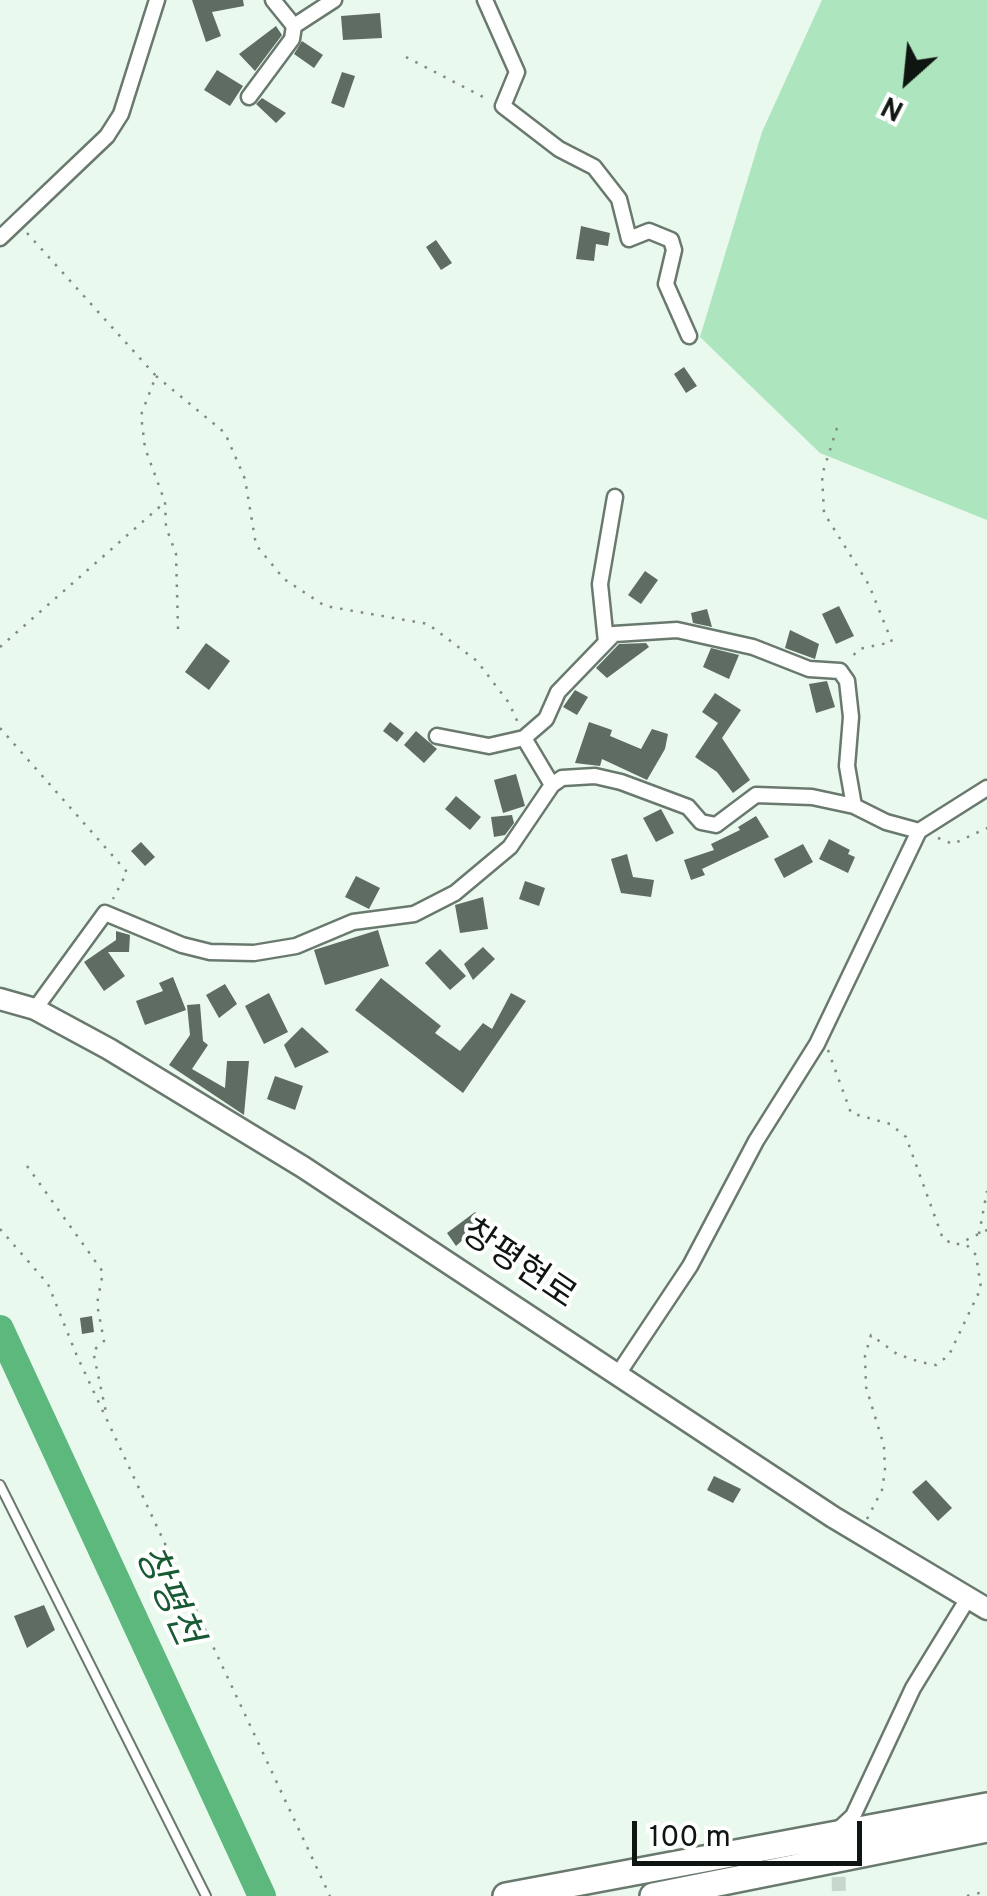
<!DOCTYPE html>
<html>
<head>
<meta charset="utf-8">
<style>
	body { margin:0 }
	#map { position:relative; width:987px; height:1896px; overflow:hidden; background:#e9f9ed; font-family:Overpass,sans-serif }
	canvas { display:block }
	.north { position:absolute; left:857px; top:30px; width:100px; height:100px; -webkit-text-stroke:8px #fff; paint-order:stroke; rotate:207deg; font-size:28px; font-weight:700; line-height:40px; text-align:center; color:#0f1511 }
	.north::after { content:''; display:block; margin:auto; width:35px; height:45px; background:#0f1511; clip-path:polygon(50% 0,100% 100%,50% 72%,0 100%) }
	.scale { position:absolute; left:632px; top:1821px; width:230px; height:45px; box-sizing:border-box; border:5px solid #0f1511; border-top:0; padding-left:12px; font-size:30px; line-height:35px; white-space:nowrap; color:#0f1511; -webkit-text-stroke:8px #fff; paint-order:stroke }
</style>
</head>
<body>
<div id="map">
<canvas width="987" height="1896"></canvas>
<div class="north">N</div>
<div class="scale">100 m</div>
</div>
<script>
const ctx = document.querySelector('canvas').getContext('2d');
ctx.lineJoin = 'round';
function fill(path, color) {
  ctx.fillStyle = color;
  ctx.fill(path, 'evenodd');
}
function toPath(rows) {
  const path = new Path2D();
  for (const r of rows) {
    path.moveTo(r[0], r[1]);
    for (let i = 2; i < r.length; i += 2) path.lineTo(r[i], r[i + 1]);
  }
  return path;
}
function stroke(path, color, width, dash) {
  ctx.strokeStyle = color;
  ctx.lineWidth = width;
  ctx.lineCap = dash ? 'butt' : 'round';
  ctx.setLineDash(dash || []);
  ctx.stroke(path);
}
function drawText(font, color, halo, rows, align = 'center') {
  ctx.font = font + ' Overpass,"Noto Sans KR",sans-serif';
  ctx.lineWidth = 8;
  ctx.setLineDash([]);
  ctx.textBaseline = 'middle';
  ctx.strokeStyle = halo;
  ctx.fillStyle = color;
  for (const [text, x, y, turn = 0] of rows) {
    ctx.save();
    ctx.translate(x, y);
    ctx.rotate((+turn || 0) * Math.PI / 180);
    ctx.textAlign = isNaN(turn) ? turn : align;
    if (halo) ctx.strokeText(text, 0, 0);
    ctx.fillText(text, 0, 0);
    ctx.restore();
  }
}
fill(toPath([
	[822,0,987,0,987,520,820,453,700,337,762,132]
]), '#ade5be');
stroke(toPath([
	[0,1329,262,1896]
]), '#5cb87d', 28);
fill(toPath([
	[192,0,243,0,244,6,212,12,221,36,206,42],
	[380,13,382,38,343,40,341,16],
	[276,26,282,35,255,71,239,54],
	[302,41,323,55,314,68,294,54],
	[217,70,243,86,230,106,204,90],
	[342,72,355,76,344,108,331,103],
	[262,98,286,113,276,123,256,104],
	[581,226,610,233,608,246,596,244,594,261,576,259],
	[436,240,452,263,441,270,426,247],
	[684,367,697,386,686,393,674,374],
	[645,571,658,580,641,604,628,595],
	[839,606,854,636,836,644,822,614],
	[707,609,712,627,693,623,691,613],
	[790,630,819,644,815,659,785,648],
	[206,643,230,661,209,690,185,672],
	[646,643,649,647,607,678,596,668,619,644],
	[711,648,739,655,729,679,703,667],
	[827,681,835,707,816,713,809,684],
	[575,690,588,697,577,715,563,707],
	[715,693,741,710,722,738,750,780,733,793,717,772,695,757,718,723,702,712],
	[390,722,404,733,397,742,383,731],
	[589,722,612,730,610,736,641,749,652,729,668,734,665,749,647,780,602,759,600,766,575,763],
	[416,731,437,749,424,763,404,745],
	[516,774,525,806,503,813,494,780],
	[456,796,481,817,470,830,445,809],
	[661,809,674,833,656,842,643,818],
	[512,815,514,823,505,835,494,837,491,817],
	[756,816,769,837,702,869,705,875,691,880,684,860,714,850,711,844,740,830,738,827],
	[829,839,850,850,848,854,855,857,848,873,819,859],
	[141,842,155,857,145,866,131,851],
	[803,844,813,862,784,878,774,859],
	[627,854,633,877,654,880,651,897,621,893,611,859],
	[356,876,380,888,369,909,345,897],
	[525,881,545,888,539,906,519,899],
	[483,897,488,929,460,933,455,905],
	[378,930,389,966,325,985,314,950],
	[116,931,130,935,129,952,108,952,125,976,104,991,84,962,116,940],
	[483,947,495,959,473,980,464,964],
	[440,949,466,976,450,990,425,963],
	[173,977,186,1010,145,1025,136,1001,163,991,159,983],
	[381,978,441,1026,435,1033,460,1051,483,1023,492,1029,511,993,526,1001,463,1093,355,1010],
	[225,984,237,1004,219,1018,206,995],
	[269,993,288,1032,264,1044,245,1006],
	[200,1004,203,1041,208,1045,192,1069,225,1088,227,1061,249,1061,244,1115,169,1065,190,1035,187,1005],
	[302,1027,329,1052,295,1068,284,1045],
	[275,1076,303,1086,295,1110,267,1099],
	[475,1212,483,1222,456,1246,447,1233],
	[92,1316,94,1332,82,1334,80,1318],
	[714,1476,741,1489,733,1503,707,1490],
	[926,1480,952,1508,938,1521,912,1492],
	[44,1605,55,1630,27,1648,14,1616]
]), '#5e6c62');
stroke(toPath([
	[838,1856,839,1896]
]), '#c8d7cc', 14, [14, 7]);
const service = toPath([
	[0,1485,206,1896]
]);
const minor = toPath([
	[485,0,517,72,503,106,559,149,594,167,619,199,629,239,649,231,671,240,674,250,666,284,689,336],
	[294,26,334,0],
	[249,97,292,39,294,26,273,0],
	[0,238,107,136,121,114,157,0],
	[606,642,600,584,615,497],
	[437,736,489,746,524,738,546,719,558,692,614,634,677,630,753,647,809,669,840,671,847,681,851,717,847,766,854,806],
	[524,738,552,785],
	[35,1009,105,913,182,945,210,952,254,953,296,946,353,922,414,914,455,893,510,847,552,785,562,778,595,776,621,782,688,807,701,822,716,825,756,795,812,797,854,806,886,822,919,831],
	[618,1374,690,1266,756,1141,817,1044,919,831,987,788],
	[839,1829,853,1816,913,1688,967,1600]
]);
const secondary = toPath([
	[0,999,35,1009,109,1049,303,1167,833,1517,987,1609]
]);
const motorway = toPath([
	[506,1896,987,1806],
	[653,1896,987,1829]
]);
stroke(service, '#6a796e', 12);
stroke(minor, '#6a796e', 19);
stroke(secondary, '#6a796e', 25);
stroke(motorway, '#6a796e', 30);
stroke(toPath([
	[406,57,487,99],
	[27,233,156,376,141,415,145,448,165,502,166,527,176,554,178,629],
	[156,376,225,433,245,479,256,545,284,579,325,606,428,624,477,661,509,703,519,725],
	[837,428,822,475,824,513,869,585,892,642,859,649,851,658],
	[0,647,164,503],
	[0,728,127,872,113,899],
	[938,838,953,844,987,828],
	[828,1050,851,1113,890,1124,906,1137,943,1239,956,1245,987,1230],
	[27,1166,103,1272,97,1304,104,1341,93,1351,106,1412],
	[0,1229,48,1284,77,1356,330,1896],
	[979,1234,987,1191],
	[867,1519,882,1490,885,1471,884,1446,866,1387,865,1356,871,1335,897,1354,920,1362,936,1365,949,1355,981,1288,976,1255,964,1242],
	[967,1896,987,1891]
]), '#7f8a82', 2.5, [2.5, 8]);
stroke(service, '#fff', 8);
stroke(minor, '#fff', 14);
stroke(secondary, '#fff', 20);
stroke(motorway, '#fff', 25);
drawText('35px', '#0f1511', '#fff', [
	["창평현로",517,1267,34]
]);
drawText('italic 38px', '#175a33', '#fff', [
	["창평천",165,1597,65]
]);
</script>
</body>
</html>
